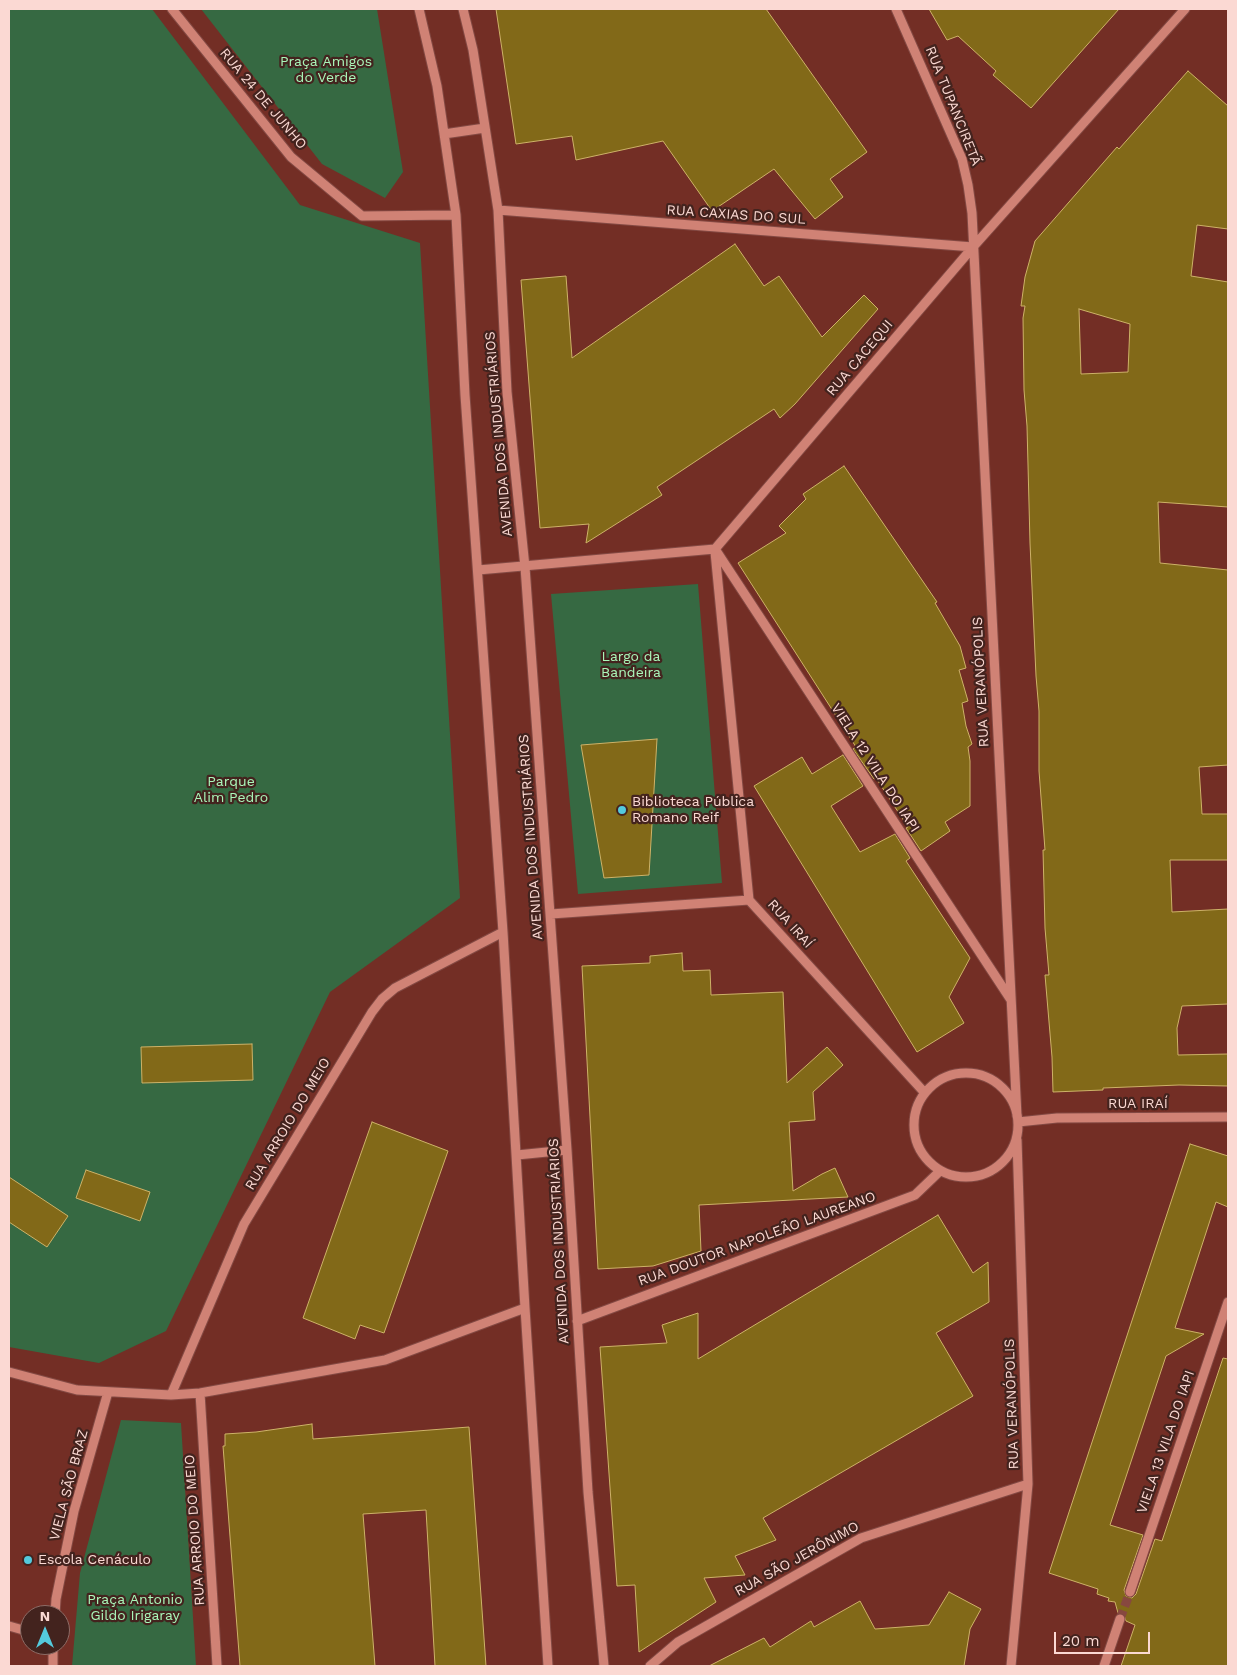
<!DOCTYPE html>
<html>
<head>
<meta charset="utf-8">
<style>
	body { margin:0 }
	#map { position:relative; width:1237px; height:1675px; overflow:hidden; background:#732e25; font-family:"Work Sans",sans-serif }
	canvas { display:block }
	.frame { position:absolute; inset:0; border:10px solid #fbd9d3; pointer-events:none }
	.north { position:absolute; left:20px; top:1605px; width:50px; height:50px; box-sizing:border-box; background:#43231e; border:1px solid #8d6c66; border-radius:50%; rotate:0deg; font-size:14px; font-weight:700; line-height:20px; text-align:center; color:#fbd9d3 }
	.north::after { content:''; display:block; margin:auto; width:18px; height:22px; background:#54cadd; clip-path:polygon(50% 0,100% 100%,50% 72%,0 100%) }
	.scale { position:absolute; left:1054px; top:1632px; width:96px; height:22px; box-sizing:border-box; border:2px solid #fbd9d3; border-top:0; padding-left:6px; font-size:15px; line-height:18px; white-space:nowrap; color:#fbd9d3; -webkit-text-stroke:4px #43231e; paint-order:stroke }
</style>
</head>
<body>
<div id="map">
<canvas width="1237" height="1675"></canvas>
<div class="frame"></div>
<div class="north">N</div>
<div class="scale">20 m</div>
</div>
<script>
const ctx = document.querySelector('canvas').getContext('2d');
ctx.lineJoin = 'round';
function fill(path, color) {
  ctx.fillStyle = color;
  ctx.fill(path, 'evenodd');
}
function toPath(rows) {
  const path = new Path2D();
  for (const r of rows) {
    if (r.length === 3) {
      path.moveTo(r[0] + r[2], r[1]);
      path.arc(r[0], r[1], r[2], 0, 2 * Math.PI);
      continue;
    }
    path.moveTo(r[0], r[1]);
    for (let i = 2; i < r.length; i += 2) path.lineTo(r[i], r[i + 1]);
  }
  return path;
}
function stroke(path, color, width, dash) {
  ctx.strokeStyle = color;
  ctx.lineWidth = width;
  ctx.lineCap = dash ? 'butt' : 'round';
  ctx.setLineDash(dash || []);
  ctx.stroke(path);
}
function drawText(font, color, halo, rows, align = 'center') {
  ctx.font = font + ' "Work Sans",sans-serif';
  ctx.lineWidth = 4.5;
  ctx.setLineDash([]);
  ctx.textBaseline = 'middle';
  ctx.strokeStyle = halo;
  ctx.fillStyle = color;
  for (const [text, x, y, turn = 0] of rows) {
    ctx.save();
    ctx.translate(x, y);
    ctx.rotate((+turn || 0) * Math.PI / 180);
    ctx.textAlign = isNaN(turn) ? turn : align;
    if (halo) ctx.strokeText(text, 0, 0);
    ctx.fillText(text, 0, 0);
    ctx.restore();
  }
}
fill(toPath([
	[9,9,152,9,300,205,420,243,460,898,330,992,166,1331,99,1363,9,1347],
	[201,9,377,9,403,172,385,198,322,164],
	[698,584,722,883,578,894,551,594],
	[121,1420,181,1423,196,1666,72,1666,80,1573]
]), '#366942');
const building = toPath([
	[496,9,766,9,867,152,830,179,843,197,815,219,774,169,712,211,663,141,576,160,572,136,516,144,496,9],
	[929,9,1119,9,1031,108,993,75,996,71,958,36,947,40,929,9],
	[1188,71,1228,106,1228,229,1197,225,1191,276,1228,282,1228,507,1158,502,1160,563,1228,570,1228,765,1199,767,1202,814,1228,814,1228,860,1170,860,1172,912,1228,909,1228,1004,1182,1006,1177,1028,1178,1055,1228,1054,1228,1086,1179,1085,1103,1088,1103,1090,1053,1092,1052,1057,1045,975,1049,975,1045,928,1043,850,1045,850,1039,771,1039,711,1036,676,1030,543,1027,426,1024,390,1023,318,1025,306,1021,306,1025,277,1035,241,1117,147,1119,149,1188,71],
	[1079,309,1130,324,1128,372,1081,374,1079,309],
	[735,244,764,286,779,276,822,337,864,295,878,309,795,404,780,418,774,409,657,487,662,495,586,543,589,524,540,528,521,280,566,276,572,358,735,244],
	[844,466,937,602,935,603,960,646,966,668,959,670,968,701,962,703,966,726,972,744,968,747,970,761,970,806,945,822,950,831,921,851,906,828,908,827,876,778,874,779,853,749,856,747,738,563,786,533,779,526,806,499,803,494,844,466],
	[657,739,649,875,604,878,581,745,657,739],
	[843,755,863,786,831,806,860,852,895,834,910,858,906,861,970,958,949,997,964,1023,917,1052,754,786,802,757,812,774,843,755],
	[682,953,683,971,710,970,711,995,783,992,787,1083,827,1047,843,1065,813,1092,815,1120,789,1122,793,1191,822,1174,835,1168,848,1197,699,1205,701,1251,653,1266,598,1269,582,966,650,963,650,956,682,953],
	[252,1044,253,1080,142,1083,141,1047,252,1044],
	[372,1122,448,1151,384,1333,360,1325,355,1339,303,1318,372,1122],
	[1190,1144,1228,1156,1228,1207,1216,1202,1175,1328,1204,1334,1166,1356,1110,1525,1143,1535,1124,1590,1126,1596,1132,1598,1136,1594,1155,1539,1162,1541,1223,1358,1228,1359,1228,1666,1121,1666,1135,1625,1126,1621,1124,1615,1118,1613,1115,1602,1108,1601,1109,1598,1097,1594,1098,1589,1049,1573,1190,1144],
	[86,1170,150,1192,140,1221,76,1198,86,1170],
	[9,1177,68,1216,47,1247,9,1222,9,1177],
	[938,1215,973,1273,988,1262,989,1302,936,1333,973,1396,763,1518,776,1540,735,1556,745,1575,704,1578,716,1602,639,1652,635,1585,617,1586,600,1347,667,1343,662,1325,698,1313,698,1359,938,1215],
	[312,1424,313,1439,469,1427,486,1666,435,1666,426,1510,363,1514,375,1666,240,1666,223,1446,225,1446,225,1434,256,1432,312,1424],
	[949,1592,981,1609,970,1629,964,1666,709,1666,764,1638,770,1647,811,1621,814,1627,860,1601,875,1629,929,1625,949,1592]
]);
fill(building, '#826918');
stroke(building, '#cdb268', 1);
stroke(toPath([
	[1120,1619,1130,1592]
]), '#87483f', 9, [9, 4.5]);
const minor = toPath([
	[172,9,291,157,362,216,456,215],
	[419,9,437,86,456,215,465,395,503,932,525,1308,548,1666],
	[463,9,473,50,498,210,507,392,525,567,567,1150,588,1492,604,1666],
	[896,9,962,159,968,185,972,213,1017,1116],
	[444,134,485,128],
	[498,210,973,247],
	[715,549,1011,1000],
	[715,552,749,900],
	[478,570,715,549,973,247,1185,9],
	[551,914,749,900,924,1092],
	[966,1125,52],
	[1018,1122,1057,1118,1228,1117],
	[517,1155,567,1150],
	[577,1321,915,1195,940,1171],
	[9,1372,77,1390,171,1395,200,1393,385,1360,525,1308],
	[200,1393,217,1666],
	[171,1395,244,1224,372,1012,382,999,395,988,503,932],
	[1130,1592,1228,1302],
	[55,1615,56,1599,74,1511,108,1392],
	[9,1626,30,1632],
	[53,1666,53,1645],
	[650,1666,678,1642,861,1538,1028,1484],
	[1011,1666,1028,1484,1017,1140],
	[1104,1666,1120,1619]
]);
stroke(minor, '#834943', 11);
stroke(minor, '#d08275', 9);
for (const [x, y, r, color] of [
	[622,810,5,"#54cadd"],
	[28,1560,5,"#54cadd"]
]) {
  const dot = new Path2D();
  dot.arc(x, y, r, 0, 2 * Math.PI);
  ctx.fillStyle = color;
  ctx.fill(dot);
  stroke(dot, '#43231e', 2);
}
drawText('14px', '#aaf7ba', '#43231e', [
	["Praça Amigos",326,62],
	["do Verde",326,78],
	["Largo da",631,657],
	["Bandeira",631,673],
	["Parque",231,782],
	["Alim Pedro",231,798],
	["Praça Antonio",135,1600],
	["Gildo Irigaray",135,1616]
]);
drawText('14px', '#fbd9d3', '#43231e', [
	["RUA 24 DE JUNHO",263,99,50],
	["RUA TUPANCIRETÃ",953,106,68],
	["RUA CAXIAS DO SUL",736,215,4],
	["RUA CACEQUI",860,358,-50],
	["AVENIDA DOS INDUSTRIÁRIOS",499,434,-95],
	["RUA VERANÓPOLIS",981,682,-93],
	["VIELA 12 VILA DO IAPI",875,768,57],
	["AVENIDA DOS INDUSTRIÁRIOS",531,837,-94],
	["RUA IRAÍ",790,924,48],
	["RUA IRAÍ",1138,1104],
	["RUA ARROIO DO MEIO",288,1124,-59],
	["RUA DOUTOR NAPOLEÃO LAUREANO",757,1239,-20],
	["AVENIDA DOS INDUSTRIÁRIOS",559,1241,-93],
	["RUA VERANÓPOLIS",1012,1404,-92],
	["VIELA 13 VILA DO IAPI",1166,1442,-71],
	["VIELA SÃO BRAZ",69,1485,-75],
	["RUA ARROIO DO MEIO",195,1530,-94],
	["RUA SÃO JERÔNIMO",797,1559,-29]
]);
drawText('14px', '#fbd9d3', '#43231e', [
	["Biblioteca Pública",632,802],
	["Romano Reif",632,818],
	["Escola Cenáculo",38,1560]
], 'left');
</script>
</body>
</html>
